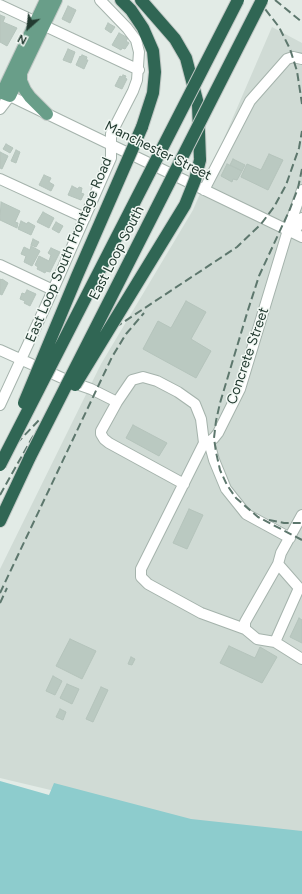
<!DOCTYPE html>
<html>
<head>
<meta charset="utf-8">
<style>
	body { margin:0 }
	#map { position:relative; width:302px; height:894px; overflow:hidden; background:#e2ebe6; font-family:Figtree,sans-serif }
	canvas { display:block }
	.north { position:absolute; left:8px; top:8px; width:40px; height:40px; -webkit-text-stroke:3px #f2f8f4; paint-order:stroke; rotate:207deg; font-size:11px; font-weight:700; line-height:16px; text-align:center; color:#233b31 }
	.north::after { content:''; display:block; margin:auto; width:14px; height:18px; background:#233b31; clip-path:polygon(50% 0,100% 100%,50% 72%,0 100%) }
</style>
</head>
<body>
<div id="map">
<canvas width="302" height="894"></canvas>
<div class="north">N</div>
</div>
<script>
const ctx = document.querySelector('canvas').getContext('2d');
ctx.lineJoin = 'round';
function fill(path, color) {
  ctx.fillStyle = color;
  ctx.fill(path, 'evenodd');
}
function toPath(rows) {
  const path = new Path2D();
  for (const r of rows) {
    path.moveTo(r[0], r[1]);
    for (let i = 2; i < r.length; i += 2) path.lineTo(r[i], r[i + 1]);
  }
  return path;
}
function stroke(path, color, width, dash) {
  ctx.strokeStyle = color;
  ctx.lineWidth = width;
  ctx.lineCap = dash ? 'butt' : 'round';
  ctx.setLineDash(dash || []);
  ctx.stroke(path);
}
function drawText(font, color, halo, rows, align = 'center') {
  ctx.font = font + ' Figtree,sans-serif';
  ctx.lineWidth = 3;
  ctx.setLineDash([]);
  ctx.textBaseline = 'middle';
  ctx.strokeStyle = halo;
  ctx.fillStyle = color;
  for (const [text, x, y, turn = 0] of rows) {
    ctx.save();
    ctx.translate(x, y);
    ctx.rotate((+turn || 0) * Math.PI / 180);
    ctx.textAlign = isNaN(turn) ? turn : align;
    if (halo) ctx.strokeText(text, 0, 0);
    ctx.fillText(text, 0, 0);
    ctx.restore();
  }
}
fill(toPath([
	[272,27,302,43,302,833,202,826,0,778,0,569,101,364,193,210]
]), '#d0dbd5');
fill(toPath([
	[0,781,49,795,54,783,191,819,302,831,302,894,0,894]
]), '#8dcccd');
const building = toPath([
	[68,6,76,10,70,23,62,19,68,6],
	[0,15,5,17,3,22,17,28,7,46,0,42,0,15],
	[108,23,115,27,111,33,105,29,108,23],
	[119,33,128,38,126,41,129,43,125,49,122,48,121,50,112,45,119,33],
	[68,49,75,52,71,63,63,60,68,49],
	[82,55,87,57,86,60,88,60,84,69,76,65,80,56,81,57,82,55],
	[123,75,126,76,125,78,127,79,122,89,115,86,120,76,122,77,123,75],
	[6,144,13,148,10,153,3,149,6,144],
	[16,150,20,152,16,163,11,161,16,150],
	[0,152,8,156,2,169,0,168,0,152],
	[269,154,283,160,268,190,241,177,247,164,261,170,269,154],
	[233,159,245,165,242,171,230,165,233,159],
	[227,164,242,171,237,180,233,179,232,182,221,176,227,164],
	[44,175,51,178,49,182,54,185,51,191,39,185,44,175],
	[72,186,78,189,79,187,82,188,81,193,84,194,81,200,68,195,72,186],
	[1,202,20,211,15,222,18,223,17,228,0,220,1,202],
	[43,212,54,218,49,228,37,222,43,212],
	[21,221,27,224,28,222,35,226,31,235,18,229,21,221],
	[56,222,63,226,59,233,52,229,56,222],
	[33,239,39,242,36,247,31,245,33,239],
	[31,246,40,251,32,266,24,262,26,256,21,254,24,247,30,250,31,246],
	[51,248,60,252,50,272,46,271,45,273,37,269,38,267,35,265,39,256,49,261,51,255,48,253,51,248],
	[0,279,1,280,2,279,8,283,2,295,0,294,0,279],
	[27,290,36,294,30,306,24,303,25,301,20,299,22,293,25,294,27,290],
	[186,301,206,312,191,339,211,351,196,378,143,349,158,321,171,328,186,301],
	[133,425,167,443,159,456,126,438,133,425],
	[189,509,203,515,187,549,173,543,189,509],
	[299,618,302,620,302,643,290,637,299,618],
	[70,639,96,651,82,679,56,666,70,639],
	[229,646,255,658,260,647,277,657,262,683,220,663,229,646],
	[131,657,135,659,132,665,128,664,131,657],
	[53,676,62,681,55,695,46,691,53,676],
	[67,684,79,689,72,704,60,698,67,684],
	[101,687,108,690,93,722,86,719,101,687],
	[60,709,66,712,63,720,56,717,60,709]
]);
fill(building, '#bac9c1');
stroke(building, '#b5c4bc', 1);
const minor = toPath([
	[0,5,139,70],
	[0,109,10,96,302,237],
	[0,179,85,218],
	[204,190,250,101,287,59,293,57,302,59],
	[294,233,302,218],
	[0,265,53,290],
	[0,350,71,382,91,389,117,402],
	[0,405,53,290,111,158,111,134,133,91,137,80,139,52,136,40,127,28,100,0],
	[204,443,141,569,141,577,148,584,201,613,245,629],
	[184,484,109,443,104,439,101,434,101,431,117,402,132,380,143,377,157,381,178,392,195,404,201,419,204,443,209,442],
	[290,538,246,514,226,489,214,460,209,442,214,438,218,433,240,389,288,230,302,190],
	[278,564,245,622,245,629,257,639,275,642,302,659],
	[275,642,299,588,278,564,281,553,302,515]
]);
const major = toPath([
	[21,73,21,81,25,90,30,97,47,114],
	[0,92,10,96,56,0],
	[2,93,46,0]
]);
const highway = toPath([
	[121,0,131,10,143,28,153,51,155,72,153,93,142,127],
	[141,0,175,39,186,58,198,104,200,160],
	[0,521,30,457]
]);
stroke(minor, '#a5b3ac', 12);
stroke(major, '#c1c8c5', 14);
stroke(highway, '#c1c8c5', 14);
stroke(minor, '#fff', 10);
stroke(major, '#699e89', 12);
stroke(highway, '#306654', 12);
stroke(toPath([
	[258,0,279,27,290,49,297,71,302,104],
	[275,0,302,22],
	[302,169,298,188,290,209,259,276,248,310,220,403,216,421,214,438,216,452,220,470,227,485,236,498,258,517,302,540],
	[0,461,40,419],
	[0,495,32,438,88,356,98,343,113,329,237,247,261,224,274,207,286,185,299,148,302,131],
	[269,520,284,523,302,523],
	[0,593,112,357,126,334,144,313],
	[0,603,7,588]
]), '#5d776d', 2, [8, 4]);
const highwayBridge = toPath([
	[75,385,185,205,195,180,200,160],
	[24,403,77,276,142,127],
	[30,457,262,0],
	[0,465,238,0]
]);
stroke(highwayBridge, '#c1c8c5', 14, []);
stroke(highwayBridge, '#306654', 12);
drawText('14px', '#233b31', '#f2f8f4', [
	["Manchester Street",158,151,26],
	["East Loop South Frontage Road",69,250,-67],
	["East Loop South",117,253,-63],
	["Concrete Street",248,356,-71]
]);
</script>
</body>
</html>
